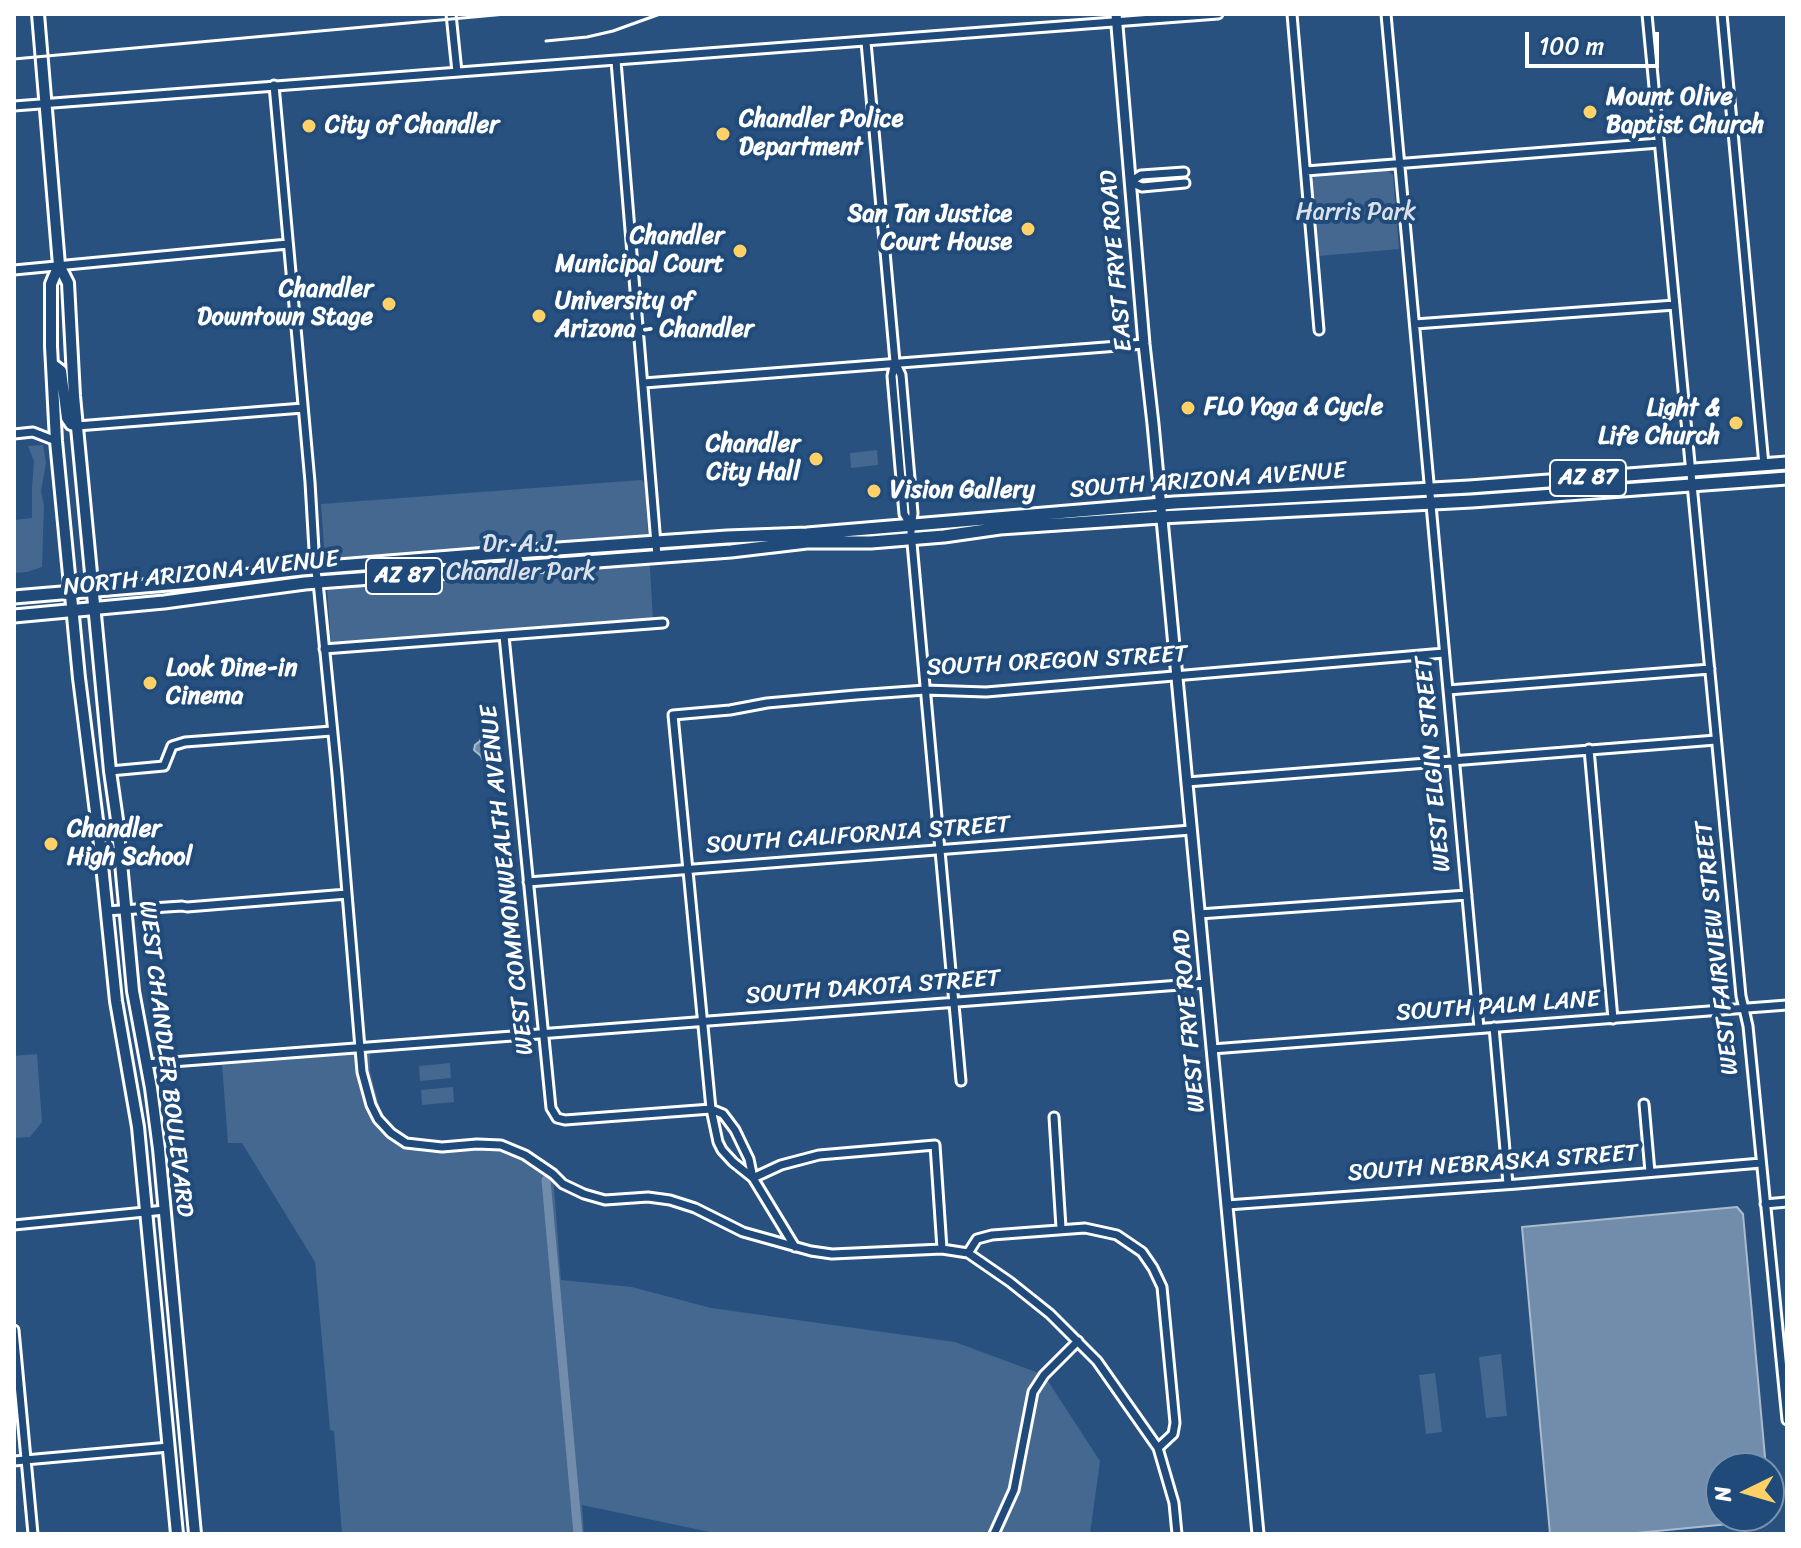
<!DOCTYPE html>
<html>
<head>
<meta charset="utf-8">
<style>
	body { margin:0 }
	#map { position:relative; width:1801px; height:1548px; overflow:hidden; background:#28517f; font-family:Sriracha,sans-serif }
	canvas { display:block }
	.frame { position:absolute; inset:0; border:16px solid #fff; pointer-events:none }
	.north { position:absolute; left:1705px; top:1452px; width:80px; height:80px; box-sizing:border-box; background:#1f4a7a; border:2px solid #7992af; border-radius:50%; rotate:265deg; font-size:22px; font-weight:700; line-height:32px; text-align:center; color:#fff }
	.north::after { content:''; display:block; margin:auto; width:28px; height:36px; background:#ffd166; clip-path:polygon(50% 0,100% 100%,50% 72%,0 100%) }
	.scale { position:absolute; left:1525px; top:32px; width:134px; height:36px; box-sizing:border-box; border:4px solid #fff; border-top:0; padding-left:10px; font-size:24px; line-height:28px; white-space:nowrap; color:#fff; -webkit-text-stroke:6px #1f4a7a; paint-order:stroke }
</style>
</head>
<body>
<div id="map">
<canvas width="1801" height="1548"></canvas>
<div class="frame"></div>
<div class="north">N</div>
<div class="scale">100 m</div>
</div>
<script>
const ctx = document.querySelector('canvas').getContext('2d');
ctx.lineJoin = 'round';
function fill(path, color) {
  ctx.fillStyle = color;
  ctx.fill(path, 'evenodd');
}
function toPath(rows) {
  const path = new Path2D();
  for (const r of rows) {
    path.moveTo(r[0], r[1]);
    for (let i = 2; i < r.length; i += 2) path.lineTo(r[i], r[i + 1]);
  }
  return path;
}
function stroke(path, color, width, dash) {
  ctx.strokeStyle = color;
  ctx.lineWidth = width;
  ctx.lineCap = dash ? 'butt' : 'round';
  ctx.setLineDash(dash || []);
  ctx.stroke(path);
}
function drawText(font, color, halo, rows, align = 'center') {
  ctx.font = font + ' Sriracha,sans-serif';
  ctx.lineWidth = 8;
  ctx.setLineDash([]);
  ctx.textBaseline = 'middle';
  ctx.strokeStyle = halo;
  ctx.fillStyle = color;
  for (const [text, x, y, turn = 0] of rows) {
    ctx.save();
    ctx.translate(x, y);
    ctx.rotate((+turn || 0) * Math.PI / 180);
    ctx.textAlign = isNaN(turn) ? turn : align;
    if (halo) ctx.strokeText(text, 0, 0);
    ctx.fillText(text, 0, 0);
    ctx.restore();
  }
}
fill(toPath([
	[1388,171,1393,175,1399,249,1319,256,1313,181,1314,177],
	[43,445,46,463,41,491,44,506,42,567,27,572,14,573,14,520,32,518,32,488,34,461,28,446],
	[877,450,878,465,851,468,850,453],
	[641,480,645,483,653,620,331,644,321,504],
	[370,1053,370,1071,381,1113,391,1133,421,1146,501,1145,553,1174,561,1280,632,1287,711,1308,955,1342,1044,1375,1100,1461,1090,1534,719,1534,582,1505,584,1534,342,1534,334,1431,330,1430,315,1262,242,1143,228,1143,222,1065],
	[37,1054,42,1122,30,1137,14,1138,14,1056],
	[450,1063,451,1078,420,1081,419,1066],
	[453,1087,454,1102,422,1105,421,1090],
	[1501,1354,1507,1416,1486,1418,1479,1357],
	[1435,1373,1442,1432,1426,1434,1419,1375]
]), '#446890');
const water = toPath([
	[487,730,493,730,494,741,491,742,491,744,488,748,495,753,496,765,490,765,488,762,485,762,485,759,482,759,481,756,474,750,475,745,480,741,480,738,483,737,483,734,486,733,487,730],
	[1737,1207,1743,1214,1766,1468,1721,1468,1721,1516,1769,1516,1769,1498,1771,1520,1626,1534,1550,1534,1522,1227,1737,1207]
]);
fill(water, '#718dab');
stroke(water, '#aabbcd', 2);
stroke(toPath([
	[546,1180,578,1534]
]), '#718dab', 9);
const minor = toPath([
	[451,14,457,72],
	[1292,14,1319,330],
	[1386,14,1479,1028],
	[1647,14,1741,996,1748,1026,1787,1420],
	[1722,14,1764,465],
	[866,42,895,362,892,376,904,514,911,526],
	[616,61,657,556],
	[274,85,310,482,315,567,318,582,337,774,362,1072,371,1105,378,1119,391,1133,406,1143,442,1147,477,1144,501,1145,525,1155,553,1174,563,1184,584,1194,605,1200,648,1197,670,1200,695,1208,743,1232,811,1251,832,1254,942,1249,968,1253,1010,1282,1050,1314,1097,1361,1158,1448,1174,1503,1177,1534],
	[14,106,1218,14],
	[1306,171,1659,143],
	[1184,172,1141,175,1130,182,1142,187,1185,183],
	[14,270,288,244],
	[1415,324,1675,305],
	[895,362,901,375,913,513,911,532,961,1081],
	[644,383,1144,344],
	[77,426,303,408],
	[14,434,33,432,56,441],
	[504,636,551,1108,557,1118,565,1120,711,1109,723,1114,735,1130,749,1159,753,1178],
	[324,649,663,623],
	[1448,690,1710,669],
	[1589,749,1613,1019],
	[110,771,164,766,172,746,185,742,332,731],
	[1187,782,1716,740],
	[528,882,1191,830],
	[106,911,182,906,187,907,347,894],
	[1199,914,1467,895],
	[1494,1027,1508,1184],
	[1212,1049,1787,1005],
	[146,1064,1206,983],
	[1644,1104,1650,1172],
	[1054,1117,1061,1228],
	[753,1178,781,1165,819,1155,935,1145,942,1249],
	[1765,1204,1787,1202],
	[1227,1205,1517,1184,1761,1163],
	[14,1225,165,1210],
	[795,1247,753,1178,733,1162,722,1150,718,1142,711,1109,673,715,730,710,767,703,856,695,925,690,986,692,1444,653],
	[968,1253,977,1239,992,1235,1085,1228,1117,1235,1142,1252,1153,1268,1162,1287,1175,1423,1173,1434,1158,1448],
	[14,1330,33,1534],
	[14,1461,169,1447],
	[994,1534,1014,1490,1033,1392,1044,1375,1078,1341]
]);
const tertiary = toPath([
	[1116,14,1144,344,1153,424,1258,1534]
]);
const secondary = toPath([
	[38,14,59,265,68,283,74,396,110,771,117,820,133,991,151,1088,159,1149,195,1534],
	[59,265,51,284,51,346,56,441,79,678,99,836,116,1001,138,1127,177,1534],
	[52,364,61,371,67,418,71,424,77,426]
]);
const primary = toPath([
	[14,597,192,582,301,569,488,554,727,537,807,534,1174,503,1469,487,1787,463],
	[14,616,164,602,305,583,731,551,807,542,871,542,944,536,1000,528,1161,517,1472,501,1787,478]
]);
stroke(minor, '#fff', 13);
stroke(tertiary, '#fff', 15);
stroke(secondary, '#fff', 16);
stroke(primary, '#fff', 17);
stroke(minor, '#1f4a7a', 7);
stroke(tertiary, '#1f4a7a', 9);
stroke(secondary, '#1f4a7a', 10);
stroke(primary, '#1f4a7a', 11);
stroke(toPath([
	[546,41,587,37,613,31,660,14],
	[14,59,506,14]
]), '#fff', 3);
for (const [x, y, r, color] of [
	[1590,112,8,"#ffd166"],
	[309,126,8,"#ffd166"],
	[723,134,8,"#ffd166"],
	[1028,229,8,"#ffd166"],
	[740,251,8,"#ffd166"],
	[389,304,8,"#ffd166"],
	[539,316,8,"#ffd166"],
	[1188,408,8,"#ffd166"],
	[1736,423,8,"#ffd166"],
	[816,459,8,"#ffd166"],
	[874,491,8,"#ffd166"],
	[150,683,8,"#ffd166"],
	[51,844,8,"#ffd166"]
]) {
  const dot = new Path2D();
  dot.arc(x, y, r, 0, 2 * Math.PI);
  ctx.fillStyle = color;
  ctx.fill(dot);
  stroke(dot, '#1f4a7a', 3);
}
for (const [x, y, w] of [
	[1588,478,76],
	[404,576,76]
]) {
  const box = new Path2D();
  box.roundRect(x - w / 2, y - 18, w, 36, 6);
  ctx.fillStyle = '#1f4a7a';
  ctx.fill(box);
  stroke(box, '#fff', 2);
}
drawText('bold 22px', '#fff', null, [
	["AZ 87",1588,478],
	["AZ 87",404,576]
]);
drawText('bold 24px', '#fff', '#1f4a7a', [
	["Mount Olive",1606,98],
	["Baptist Church",1606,126],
	["Chandler Police",739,120],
	["Department",739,148],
	["City of Chandler",325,126],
	["San Tan Justice",1012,215,"right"],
	["Court House",1012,243,"right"],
	["Chandler",724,237,"right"],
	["Municipal Court",724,265,"right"],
	["Chandler",373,290,"right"],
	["Downtown Stage",373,318,"right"],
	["University of",555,302],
	["Arizona - Chandler",555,330],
	["FLO Yoga & Cycle",1204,408],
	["Light &",1720,409,"right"],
	["Life Church",1720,437,"right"],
	["Chandler",800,445,"right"],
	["City Hall",800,473,"right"],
	["Vision Gallery",890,491],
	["Look Dine-in",166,669],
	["Cinema",166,697],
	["Chandler",67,830],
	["High School",67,858]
], 'left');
drawText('24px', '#dae1e9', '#1f4a7a', [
	["Harris Park",1356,213],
	["Dr. A.J.",521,545],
	["Chandler Park",521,573]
]);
drawText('24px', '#fff', '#1f4a7a', [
	["EAST FRYE ROAD",1117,261,-95],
	["SOUTH ARIZONA AVENUE",1208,481,-4],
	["NORTH ARIZONA AVENUE",201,574,-6],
	["SOUTH OREGON STREET",1057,662,-3],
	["WEST ELGIN STREET",1434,764,-95],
	["SOUTH CALIFORNIA STREET",858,836,-4],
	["WEST COMMONWEALTH AVENUE",508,880,-96],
	["WEST FAIRVIEW STREET",1718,948,-96],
	["SOUTH DAKOTA STREET",873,988,-4],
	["SOUTH PALM LANE",1498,1007,-4],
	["WEST FRYE ROAD",1190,1021,-95],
	["WEST CHANDLER BOULEVARD",165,1059,83],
	["SOUTH NEBRASKA STREET",1493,1164,-4]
]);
</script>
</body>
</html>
